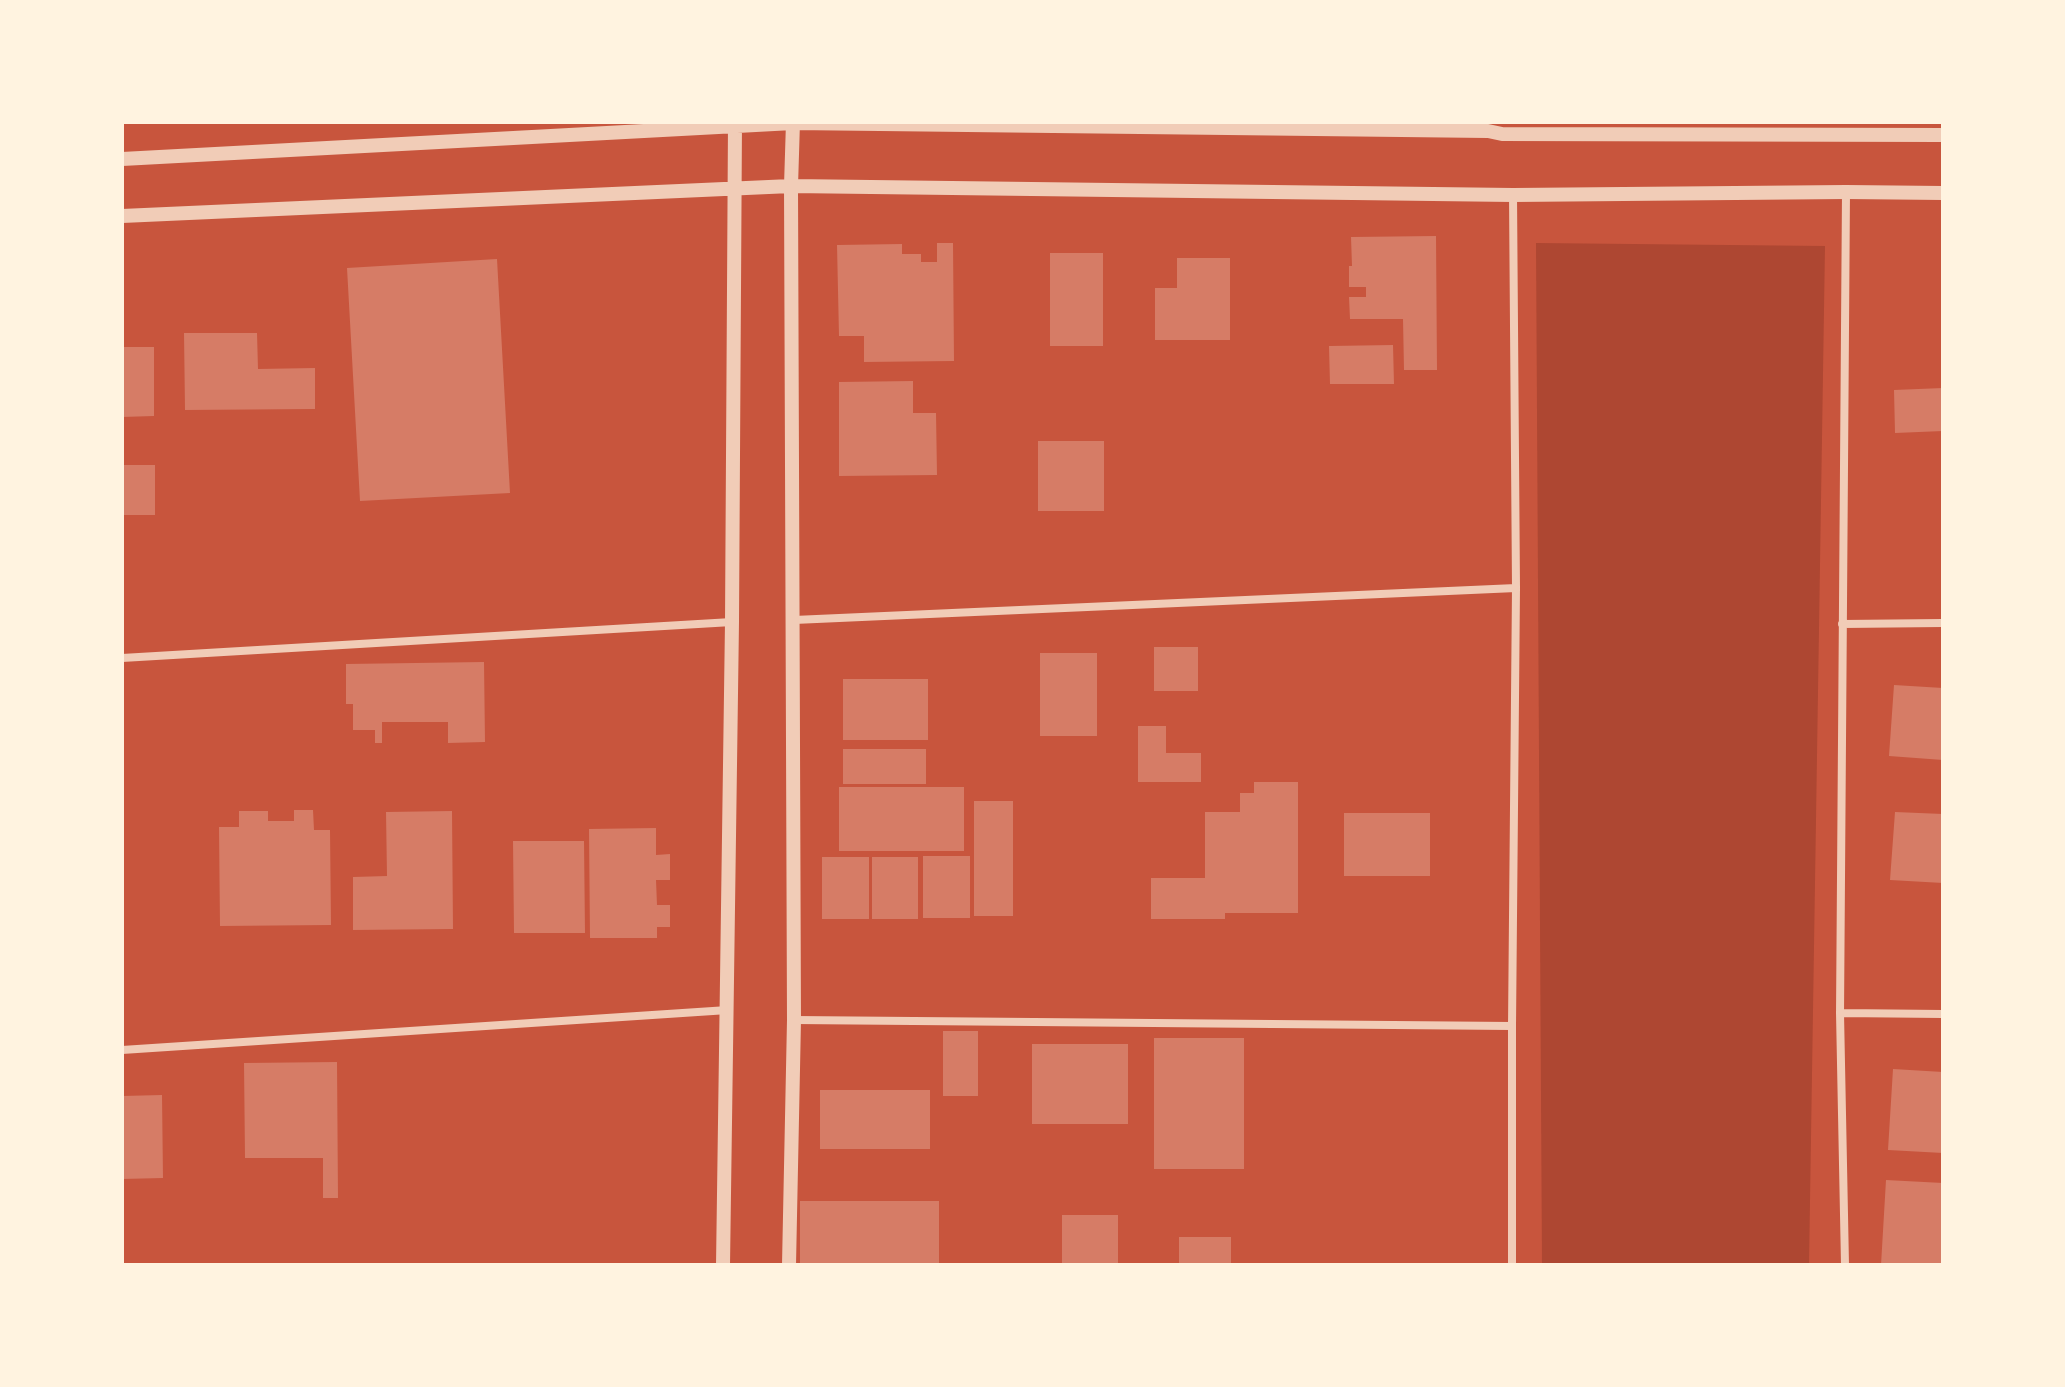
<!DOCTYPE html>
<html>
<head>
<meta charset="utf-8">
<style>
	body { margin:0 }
	#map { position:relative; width:2065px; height:1387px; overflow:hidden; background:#c8553d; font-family:Helvetica,sans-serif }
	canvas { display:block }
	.frame { position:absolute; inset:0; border:124px solid #fff3e0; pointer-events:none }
</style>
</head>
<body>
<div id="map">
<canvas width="2065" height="1387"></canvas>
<div class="frame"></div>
</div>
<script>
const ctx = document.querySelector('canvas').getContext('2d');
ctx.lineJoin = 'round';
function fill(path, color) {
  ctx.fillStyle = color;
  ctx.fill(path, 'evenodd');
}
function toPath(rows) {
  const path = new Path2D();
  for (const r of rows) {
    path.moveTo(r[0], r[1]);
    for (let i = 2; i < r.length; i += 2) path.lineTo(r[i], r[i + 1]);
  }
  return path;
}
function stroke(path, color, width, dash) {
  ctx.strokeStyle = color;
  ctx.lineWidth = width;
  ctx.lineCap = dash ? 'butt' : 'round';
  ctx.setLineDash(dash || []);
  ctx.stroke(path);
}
fill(toPath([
	[1536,243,1825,246,1809,1265,1542,1265]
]), '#ae4732');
fill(toPath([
	[1436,236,1437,370,1404,370,1403,319,1350,319,1349,297,1366,297,1366,287,1349,287,1349,266,1352,266,1351,237],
	[937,243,953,243,954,361,864,362,864,336,839,336,837,245,902,244,902,254,921,254,921,262,937,262],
	[1050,253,1103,253,1103,346,1050,346],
	[1177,258,1230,258,1230,340,1155,340,1155,288,1177,288],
	[497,259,510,493,360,501,347,268],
	[184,333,257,333,258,369,315,368,315,409,185,410],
	[1393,345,1394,384,1330,384,1329,346],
	[122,347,154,347,154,416,122,417],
	[913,381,913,413,936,413,937,475,839,476,839,382],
	[1943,388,1943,431,1895,433,1894,390],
	[1038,441,1104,441,1104,511,1038,511],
	[122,465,155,465,155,515,122,515],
	[1154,647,1198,647,1198,691,1154,691],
	[1040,653,1097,653,1097,736,1040,736],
	[484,662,485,742,448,743,448,722,382,722,382,743,375,743,375,730,353,730,353,704,346,704,346,664],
	[843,679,928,679,928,740,843,740],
	[1894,685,1943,688,1943,760,1889,756],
	[1138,726,1166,726,1166,753,1201,753,1201,782,1138,782],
	[843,749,926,749,926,784,843,784],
	[1254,782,1298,782,1298,913,1225,913,1225,919,1151,919,1151,878,1205,878,1205,812,1240,812,1240,793,1254,793],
	[839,787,964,787,964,851,839,851],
	[974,801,1013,801,1013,916,974,916],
	[294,810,313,810,314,830,330,830,331,925,220,926,219,827,239,827,239,811,268,811,268,821,294,821],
	[452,811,453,929,353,930,353,877,387,876,386,812],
	[1895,812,1943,814,1943,883,1890,880],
	[1344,813,1430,813,1430,876,1344,876],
	[656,828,656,855,670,854,670,880,656,880,657,905,670,905,670,927,657,927,657,938,590,938,589,829],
	[513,841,584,841,585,933,514,933],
	[923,856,970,856,970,918,923,918],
	[822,857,869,857,869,919,822,919],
	[872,857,918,857,918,919,872,919],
	[943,1031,978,1031,978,1096,943,1096],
	[1154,1038,1244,1038,1244,1169,1154,1169],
	[1032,1044,1128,1044,1128,1124,1032,1124],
	[337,1062,338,1198,323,1198,323,1158,245,1158,244,1063],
	[1893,1069,1943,1072,1943,1153,1888,1150],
	[820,1090,930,1090,930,1149,820,1149],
	[162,1095,163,1178,122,1179,122,1096],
	[1886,1180,1943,1183,1943,1265,1881,1265],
	[800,1201,939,1201,939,1265,800,1265],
	[1062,1215,1118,1215,1118,1265,1062,1265],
	[1179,1237,1231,1237,1231,1265,1179,1265]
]), '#d67c66');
stroke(toPath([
	[794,620,1516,588],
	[1842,624,1943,623],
	[122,658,732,622],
	[1840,1013,1943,1014],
	[794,1020,1512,1026],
	[122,1050,728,1010],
	[1512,1265,1512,1026,1516,588,1513,195],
	[1845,1265,1840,1013,1846,192]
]), '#f1ccb7', 8);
stroke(toPath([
	[122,159,793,123,1488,131,1502,134,1943,135],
	[122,216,791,186,1513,195,1846,192,1943,193],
	[723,1265,732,622,735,122],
	[789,1265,794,1020,791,186,793,122]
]), '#f1ccb7', 14);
</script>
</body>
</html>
